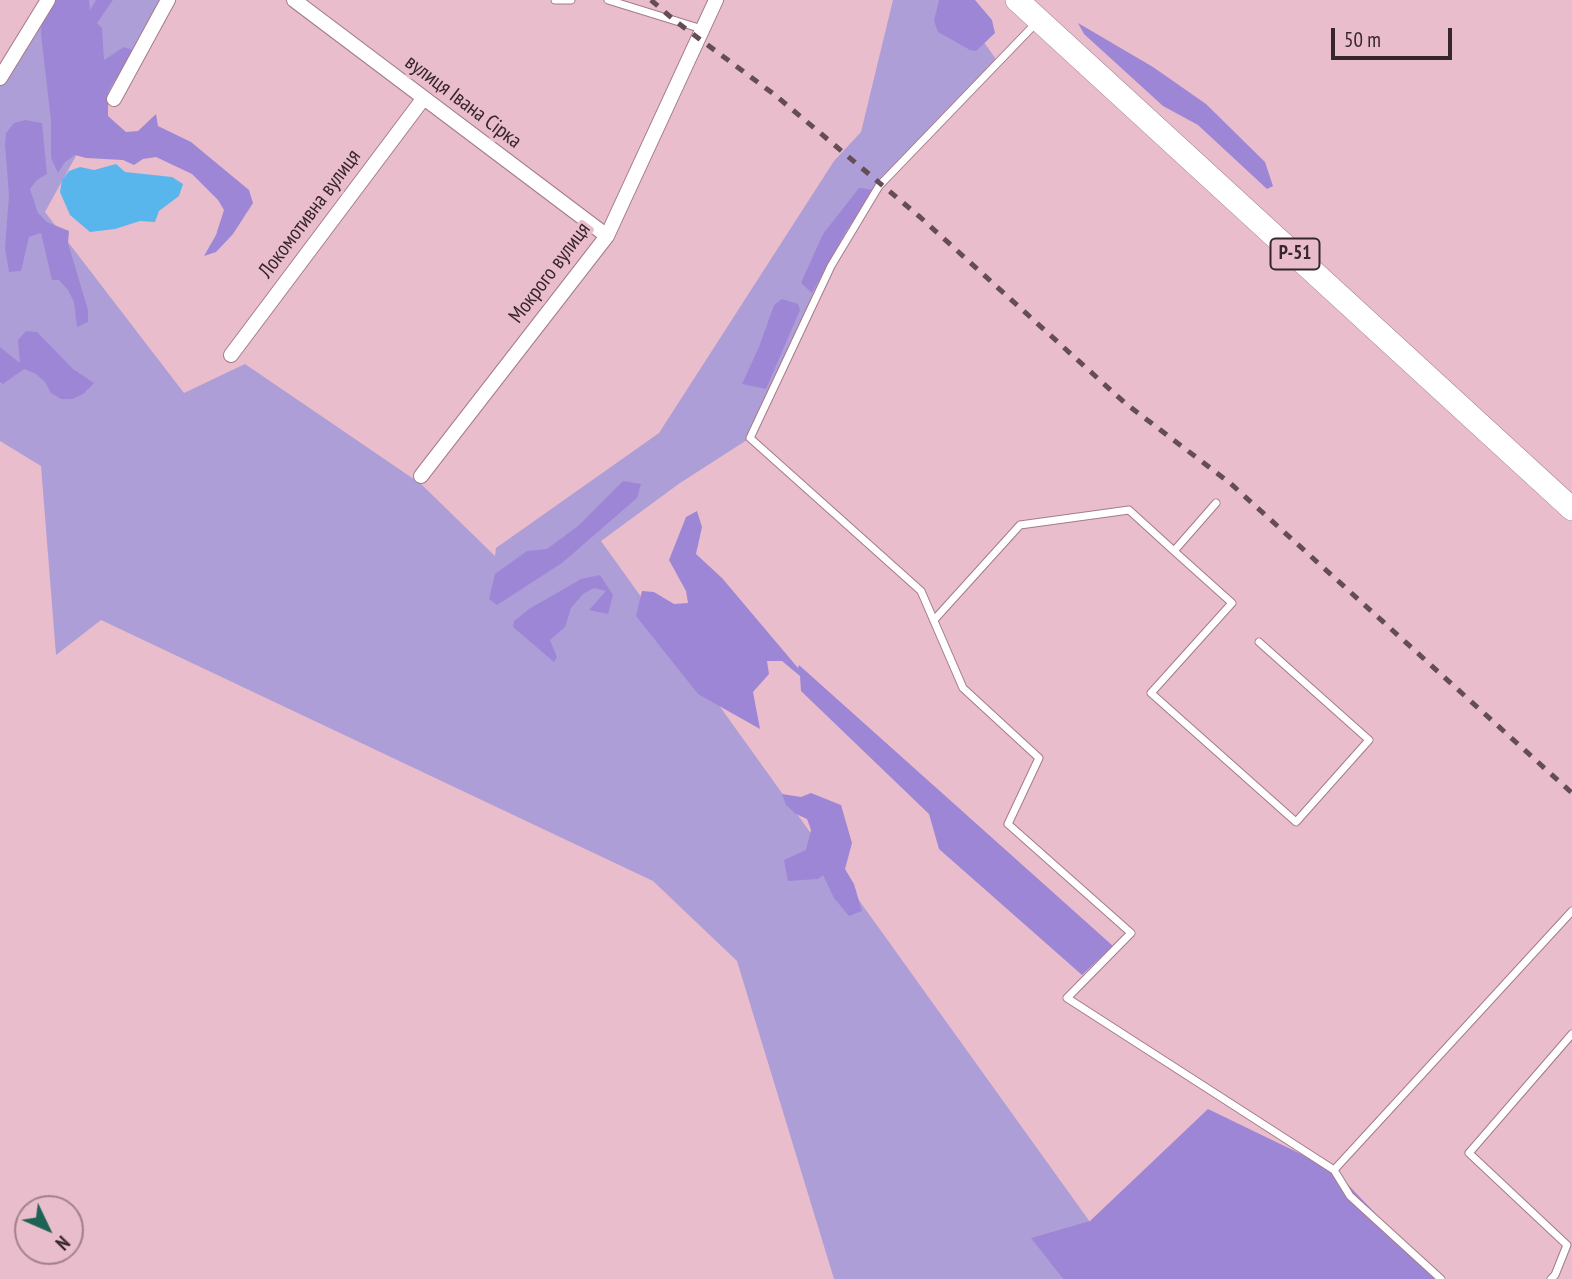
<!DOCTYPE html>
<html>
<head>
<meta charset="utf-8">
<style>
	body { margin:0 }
	#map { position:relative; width:1572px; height:1279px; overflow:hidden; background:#e9bdcb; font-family:"PT Sans Narrow",sans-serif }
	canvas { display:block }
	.north { position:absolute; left:14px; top:1195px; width:70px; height:70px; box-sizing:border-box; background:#e9bdcb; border:2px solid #a2818b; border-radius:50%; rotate:134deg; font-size:19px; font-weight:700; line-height:28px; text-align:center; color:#37262c }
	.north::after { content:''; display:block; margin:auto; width:24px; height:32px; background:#1d6254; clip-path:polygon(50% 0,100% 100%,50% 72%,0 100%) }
	.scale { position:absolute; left:1331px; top:28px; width:121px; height:32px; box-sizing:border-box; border:4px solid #37262c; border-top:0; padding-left:9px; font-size:21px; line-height:24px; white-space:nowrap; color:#37262c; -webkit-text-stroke:5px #e9bdcb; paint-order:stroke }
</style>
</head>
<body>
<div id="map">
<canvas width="1572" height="1279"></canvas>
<div class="north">N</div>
<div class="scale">50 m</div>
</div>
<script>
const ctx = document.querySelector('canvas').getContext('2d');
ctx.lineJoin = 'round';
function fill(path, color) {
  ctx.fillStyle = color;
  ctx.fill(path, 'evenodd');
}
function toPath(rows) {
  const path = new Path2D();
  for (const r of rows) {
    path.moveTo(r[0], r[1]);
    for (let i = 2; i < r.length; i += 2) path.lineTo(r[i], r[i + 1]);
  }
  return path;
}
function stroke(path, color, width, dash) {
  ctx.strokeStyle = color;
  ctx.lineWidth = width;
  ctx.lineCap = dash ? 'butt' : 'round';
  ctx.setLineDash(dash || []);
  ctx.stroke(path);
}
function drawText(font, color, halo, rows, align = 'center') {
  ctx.font = font + ' "PT Sans Narrow",sans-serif';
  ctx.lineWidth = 7;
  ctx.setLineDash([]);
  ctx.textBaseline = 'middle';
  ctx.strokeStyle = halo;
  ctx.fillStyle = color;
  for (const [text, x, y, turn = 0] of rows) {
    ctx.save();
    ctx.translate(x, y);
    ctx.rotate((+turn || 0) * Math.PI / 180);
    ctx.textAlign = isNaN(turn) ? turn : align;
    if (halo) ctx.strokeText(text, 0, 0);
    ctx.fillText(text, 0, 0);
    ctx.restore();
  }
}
fill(toPath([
	[52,0,162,0,45,212,184,393,245,364,421,484,495,556,496,548,659,433,834,161,861,132,893,0,954,0,998,62,879,186,831,266,750,438,680,483,601,541,1090,1222,1032,1238,1063,1279,834,1279,737,961,653,881,101,620,56,655,41,466,0,441,0,85]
]), '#ae9ed8');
fill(toPath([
	[46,0,89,0,90,10,96,0,113,0,97,23,102,28,104,60,124,47,136,51,142,61,114,81,108,92,108,116,126,132,138,131,156,114,158,126,191,142,249,190,253,203,233,234,216,252,204,256,216,235,224,210,218,200,192,174,156,157,143,159,134,165,123,160,86,158,75,155,65,162,58,173,51,158,51,121,41,34,42,11],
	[939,0,975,0,992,20,995,33,976,51,970,50,938,32,934,21],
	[1078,23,1153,67,1206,104,1265,162,1273,186,1267,189,1198,125,1163,106,1084,34],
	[25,120,42,123,47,174,37,180,30,189,38,213,47,222,69,231,68,243,88,310,88,322,77,327,74,302,68,290,59,280,52,280,41,233,29,237,21,271,9,272,5,248,9,195,5,145,6,133,14,123],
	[859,188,875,190,846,231,812,293,801,283,823,234],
	[782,299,798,304,800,310,766,389,742,384,759,347,774,305],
	[26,331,37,332,73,369,94,383,83,394,73,399,61,399,51,393,45,382,36,374,24,369,3,384,0,382,0,347,20,363,18,340],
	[623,481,641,484,637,498,562,563,497,605,489,599,495,574,527,551,547,549,578,526],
	[697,511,702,527,696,554,722,578,798,668,799,665,1113,946,1082,975,939,849,929,814,801,691,800,676,782,661,767,661,769,674,753,692,760,729,698,694,636,616,642,591,654,592,674,604,688,603,686,591,669,560,686,517],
	[600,575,613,595,608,614,589,610,606,591,594,588,583,594,571,608,565,627,550,640,557,657,554,662,513,627,514,621,529,609,581,579],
	[811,793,841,805,852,843,845,869,854,884,862,911,849,916,834,898,823,875,818,879,788,881,784,860,806,850,811,830,807,819,796,814,786,805,782,794,801,797],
	[1208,1109,1334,1170,1438,1279,1063,1279,1031,1238,1090,1221]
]), '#9e86d7');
fill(toPath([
	[116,164,125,172,172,177,183,184,179,196,159,211,155,222,140,221,115,229,90,232,70,215,60,192,62,180,69,171,80,167,94,170]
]), '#58b6ed');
const service = toPath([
	[555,0,571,0],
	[608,0,702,29],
	[1038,21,879,186,831,266,750,438,921,591,963,688,1039,758,1008,824,1131,933,1067,998,1334,1170,1572,911],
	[1174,551,1232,603,1151,693,1296,822,1369,740,1259,642],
	[934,620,1020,525,1129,510,1174,551,1216,503],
	[1334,1170,1350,1196,1441,1279],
	[1551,1279,1555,1275,1567,1245,1469,1153,1572,1034]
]);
const minor = toPath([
	[294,0,607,236],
	[0,78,48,0],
	[114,99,168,0],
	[231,355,423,99],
	[421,476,607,236,716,0]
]);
const primary = toPath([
	[1017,0,1572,509]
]);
stroke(service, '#a47b89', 9);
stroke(minor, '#a47b89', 16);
stroke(primary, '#a47b89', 24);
stroke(service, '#fff', 7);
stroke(minor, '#fff', 14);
stroke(primary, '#fff', 23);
stroke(toPath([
	[651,0,674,20,775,95,920,217,1125,403,1230,483,1572,793]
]), '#654d55', 5, [9, 9]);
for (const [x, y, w] of [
	[1295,254,49]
]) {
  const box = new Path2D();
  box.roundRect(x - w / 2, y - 15.5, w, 31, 5);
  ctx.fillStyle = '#e9bdcb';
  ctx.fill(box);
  stroke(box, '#37262c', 2);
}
drawText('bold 19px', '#37262c', null, [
	["Р-51",1295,254]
]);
drawText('21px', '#37262c', '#e9bdcb', [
	["вулиця Івана Сірка",463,102,37],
	["Локомотивна вулиця",310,214,-53],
	["Мокрого вулиця",550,273,-53]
]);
</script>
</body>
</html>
